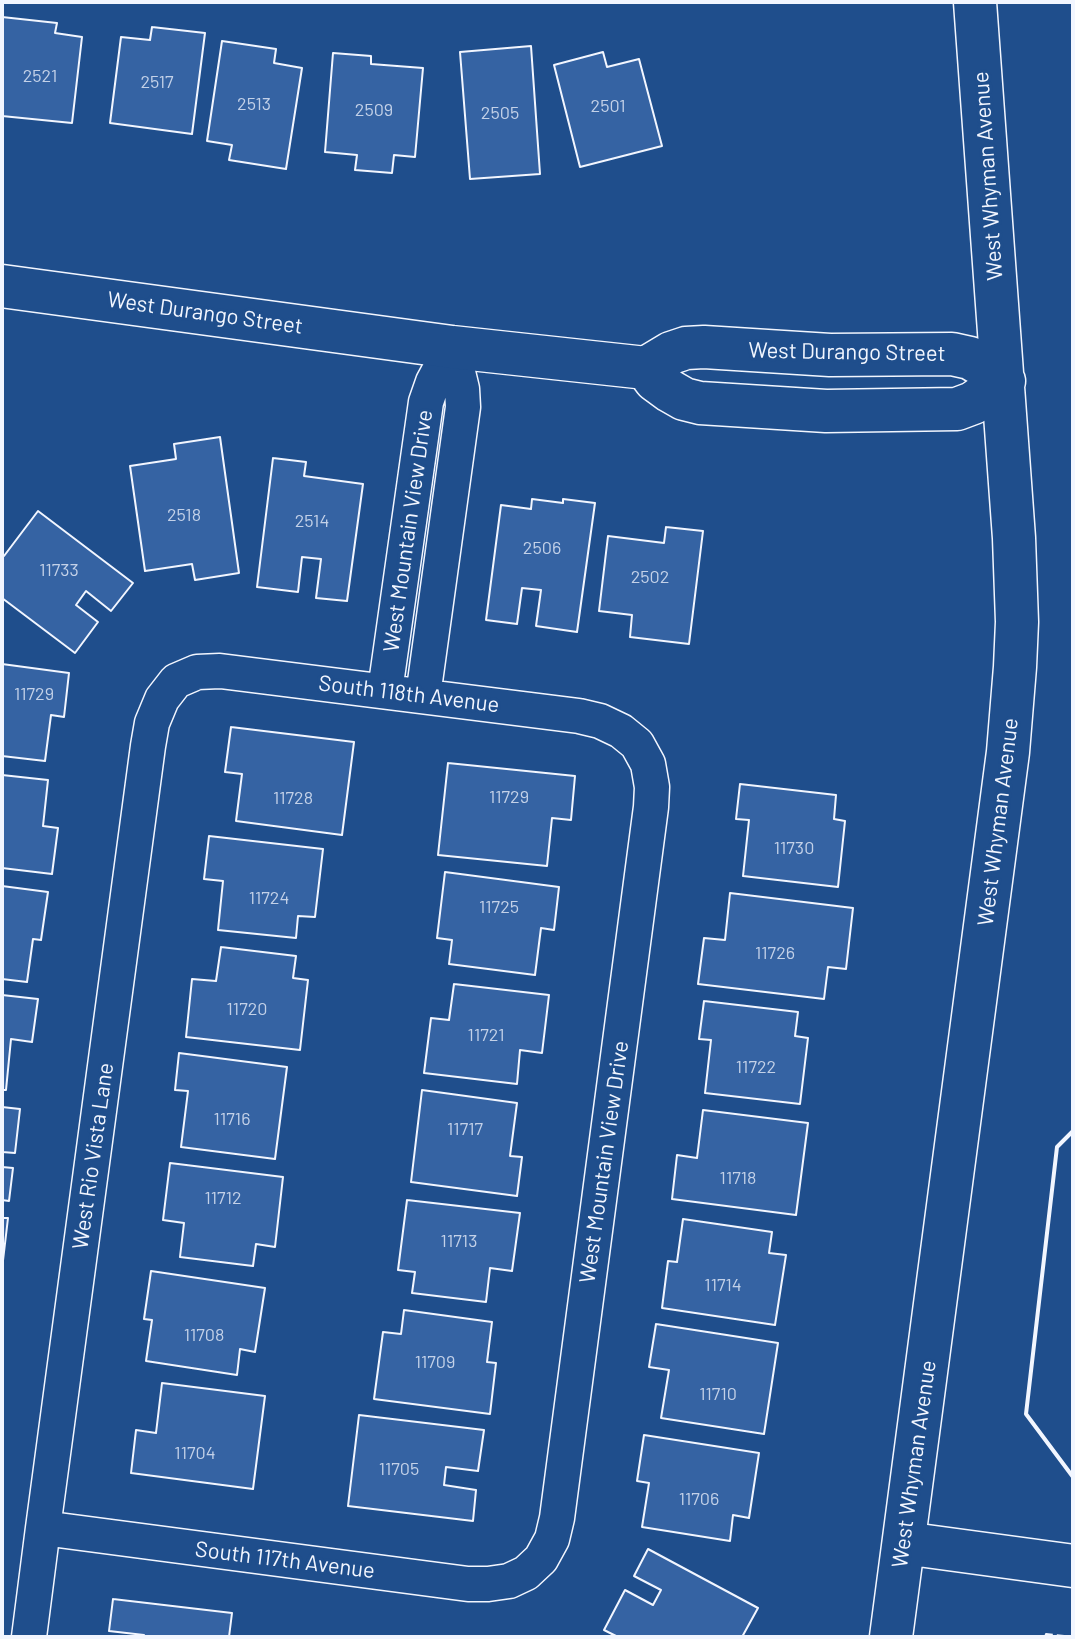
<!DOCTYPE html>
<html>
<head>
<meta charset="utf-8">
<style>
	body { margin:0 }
	#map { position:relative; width:1075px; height:1639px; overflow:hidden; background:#1f4e8c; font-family:Barlow,sans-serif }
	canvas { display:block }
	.frame { position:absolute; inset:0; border:4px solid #f2f6ff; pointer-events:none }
</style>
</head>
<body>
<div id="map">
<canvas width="1075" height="1639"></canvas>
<div class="frame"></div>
</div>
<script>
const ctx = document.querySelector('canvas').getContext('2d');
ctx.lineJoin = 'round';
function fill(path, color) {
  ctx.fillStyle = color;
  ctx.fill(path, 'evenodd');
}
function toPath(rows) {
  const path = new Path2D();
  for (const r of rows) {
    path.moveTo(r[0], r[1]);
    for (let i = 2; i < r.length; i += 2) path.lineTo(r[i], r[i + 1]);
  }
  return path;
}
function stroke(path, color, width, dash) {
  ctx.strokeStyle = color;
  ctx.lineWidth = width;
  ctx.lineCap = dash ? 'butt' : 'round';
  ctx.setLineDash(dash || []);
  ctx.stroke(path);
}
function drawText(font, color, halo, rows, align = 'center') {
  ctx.font = font + ' Barlow,sans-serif';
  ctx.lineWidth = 6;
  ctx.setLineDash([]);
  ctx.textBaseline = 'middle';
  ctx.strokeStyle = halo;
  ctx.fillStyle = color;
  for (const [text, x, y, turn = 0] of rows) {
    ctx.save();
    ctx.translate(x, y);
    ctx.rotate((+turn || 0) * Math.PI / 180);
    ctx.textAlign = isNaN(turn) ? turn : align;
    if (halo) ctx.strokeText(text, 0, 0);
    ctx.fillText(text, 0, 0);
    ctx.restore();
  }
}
const building = toPath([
	[2,17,57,23,55,33,82,37,72,123,2,116,2,17],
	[152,27,205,33,192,134,110,123,121,37,150,40,152,27],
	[222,41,276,49,274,63,302,68,286,169,229,160,232,145,207,141,222,41],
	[531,46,540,174,470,179,460,52,531,46],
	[603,52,607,67,639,59,662,146,580,167,554,65,603,52],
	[333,53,371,56,371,64,423,68,415,157,394,155,392,173,355,170,357,155,325,152,333,53],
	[220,437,239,573,195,580,192,564,145,571,130,466,176,459,174,444,220,437],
	[273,458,306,462,304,476,363,484,347,601,316,598,321,559,302,557,298,592,257,587,273,458],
	[532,499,563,503,563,499,595,503,577,632,536,626,541,590,522,588,517,624,486,620,501,505,531,509,532,499],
	[38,511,133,583,111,611,86,591,76,605,98,622,75,653,2,598,2,555,4,556,38,511],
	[666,527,703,531,689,644,630,637,632,615,599,611,608,536,664,543,666,527],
	[2,664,69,673,64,717,51,715,45,761,2,756,2,664],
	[231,727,354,742,342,835,236,821,242,774,225,772,231,727],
	[448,763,575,776,571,820,552,818,547,866,438,855,448,763],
	[2,775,48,780,43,826,58,828,52,874,2,868,2,775],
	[740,784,836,795,834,819,845,821,838,887,743,876,749,820,736,819,740,784],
	[209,836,323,849,315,917,298,916,296,938,218,930,223,881,204,879,209,836],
	[445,872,559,887,554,930,541,928,535,975,449,964,452,940,437,938,445,872],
	[2,886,48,892,41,940,33,939,27,982,2,979,2,886],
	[730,893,853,908,846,969,828,967,824,999,698,984,704,938,725,940,730,893],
	[221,947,296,956,293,978,308,980,300,1050,186,1037,192,979,216,981,221,947],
	[454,984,549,995,542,1053,520,1050,517,1084,424,1073,431,1018,449,1020,454,984],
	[2,995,38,999,32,1042,11,1039,6,1090,2,1090,2,995],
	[704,1001,798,1012,795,1036,808,1038,800,1104,705,1093,711,1040,699,1039,704,1001],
	[179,1053,287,1067,275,1159,181,1147,188,1091,175,1090,179,1053],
	[422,1090,517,1103,510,1156,522,1157,517,1196,411,1182,422,1090],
	[2,1107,20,1109,15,1153,2,1152,2,1107],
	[703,1110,808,1123,796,1215,672,1199,677,1155,697,1158,703,1110],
	[170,1163,283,1177,275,1247,256,1244,253,1266,180,1257,184,1223,163,1220,170,1163],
	[2,1167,13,1168,9,1201,2,1200,2,1167],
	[407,1200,520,1213,512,1271,490,1268,486,1302,412,1293,415,1272,398,1270,407,1200],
	[2,1218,8,1218,2,1269,2,1218],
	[683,1219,772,1232,769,1253,786,1255,775,1325,662,1308,668,1261,677,1262,683,1219],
	[151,1271,265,1288,255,1352,240,1349,237,1375,146,1361,152,1320,144,1319,151,1271],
	[404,1310,492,1322,487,1362,496,1363,490,1414,374,1399,383,1332,401,1334,404,1310],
	[656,1324,778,1343,764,1434,661,1418,669,1370,649,1367,656,1324],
	[162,1383,265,1396,253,1489,131,1473,136,1430,156,1433,162,1383],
	[359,1415,484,1430,478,1471,446,1467,444,1485,476,1490,473,1521,348,1506,359,1415],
	[644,1435,759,1453,749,1518,733,1515,730,1541,642,1527,649,1483,637,1481,644,1435],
	[648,1549,758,1608,742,1637,618,1637,604,1630,625,1590,653,1605,661,1590,634,1576,648,1549],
	[113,1599,232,1613,229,1637,144,1637,144,1635,109,1631,113,1599]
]);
fill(building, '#3563a3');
stroke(building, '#f2f6ff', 2);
const minor = toPath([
	[385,691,426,402,433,382,452,347],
	[423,696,463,407,462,389,452,347],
	[29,1637,43,1528,148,746,152,723,162,699,176,681,197,672,220,671,579,716,600,721,621,731,637,744,648,764,652,787,651,807,557,1518,552,1539,541,1559,526,1573,509,1581,488,1584,468,1584,43,1528]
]);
const tertiary = toPath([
	[2,286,452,347,646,368,671,353,686,348,704,347,830,355,952,354,970,358,987,368,1004,381,973,403,957,409,826,411,700,403,684,399,670,391,655,380,646,368],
	[904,1543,1073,1566],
	[891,1637,1008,752,1015,667,1017,622,1014,538,975,2]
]);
stroke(minor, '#f2f6ff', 37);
stroke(tertiary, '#f2f6ff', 45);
stroke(minor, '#1f4e8c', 34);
stroke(tertiary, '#1f4e8c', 42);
stroke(toPath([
	[1045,1637,1046,1634,1073,1637]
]), '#f2f6ff', 2, [10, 4]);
stroke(toPath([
	[1073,1131,1057,1147,1026,1414,1073,1477]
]), '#f2f6ff', 4);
drawText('18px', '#c3d1e8', null, [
	["2521",40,76],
	["2517",157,82],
	["2513",254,104],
	["2501",608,106],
	["2509",374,110],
	["2505",500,113],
	["2518",184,515],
	["2514",312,521],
	["2506",542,548],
	["11733",59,570],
	["2502",650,577],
	["11729",34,694],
	["11729",509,797],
	["11728",293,798],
	["11730",794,848],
	["11724",269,898],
	["11725",499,907],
	["11726",775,953],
	["11720",247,1009],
	["11721",486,1035],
	["11722",756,1067],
	["11716",232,1119],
	["11717",465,1129],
	["11718",738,1178],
	["11712",223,1198],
	["11713",459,1241],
	["11714",723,1285],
	["11708",204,1335],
	["11709",435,1362],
	["11710",718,1394],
	["11704",195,1453],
	["11705",399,1469],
	["11706",699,1499]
]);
drawText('22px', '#f2f6ff', '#1f4e8c', [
	["West Whyman Avenue",988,176,-94],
	["West Durango Street",205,313,8],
	["West Durango Street",847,352,1],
	["West Mountain View Drive",408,531,-82],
	["South 118th Avenue",409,694,7],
	["West Whyman Avenue",998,822,-83],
	["West Rio Vista Lane",93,1156,-82],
	["West Mountain View Drive",604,1162,-82],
	["West Whyman Avenue",914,1464,-82],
	["South 117th Avenue",285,1560,7]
]);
</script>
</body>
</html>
